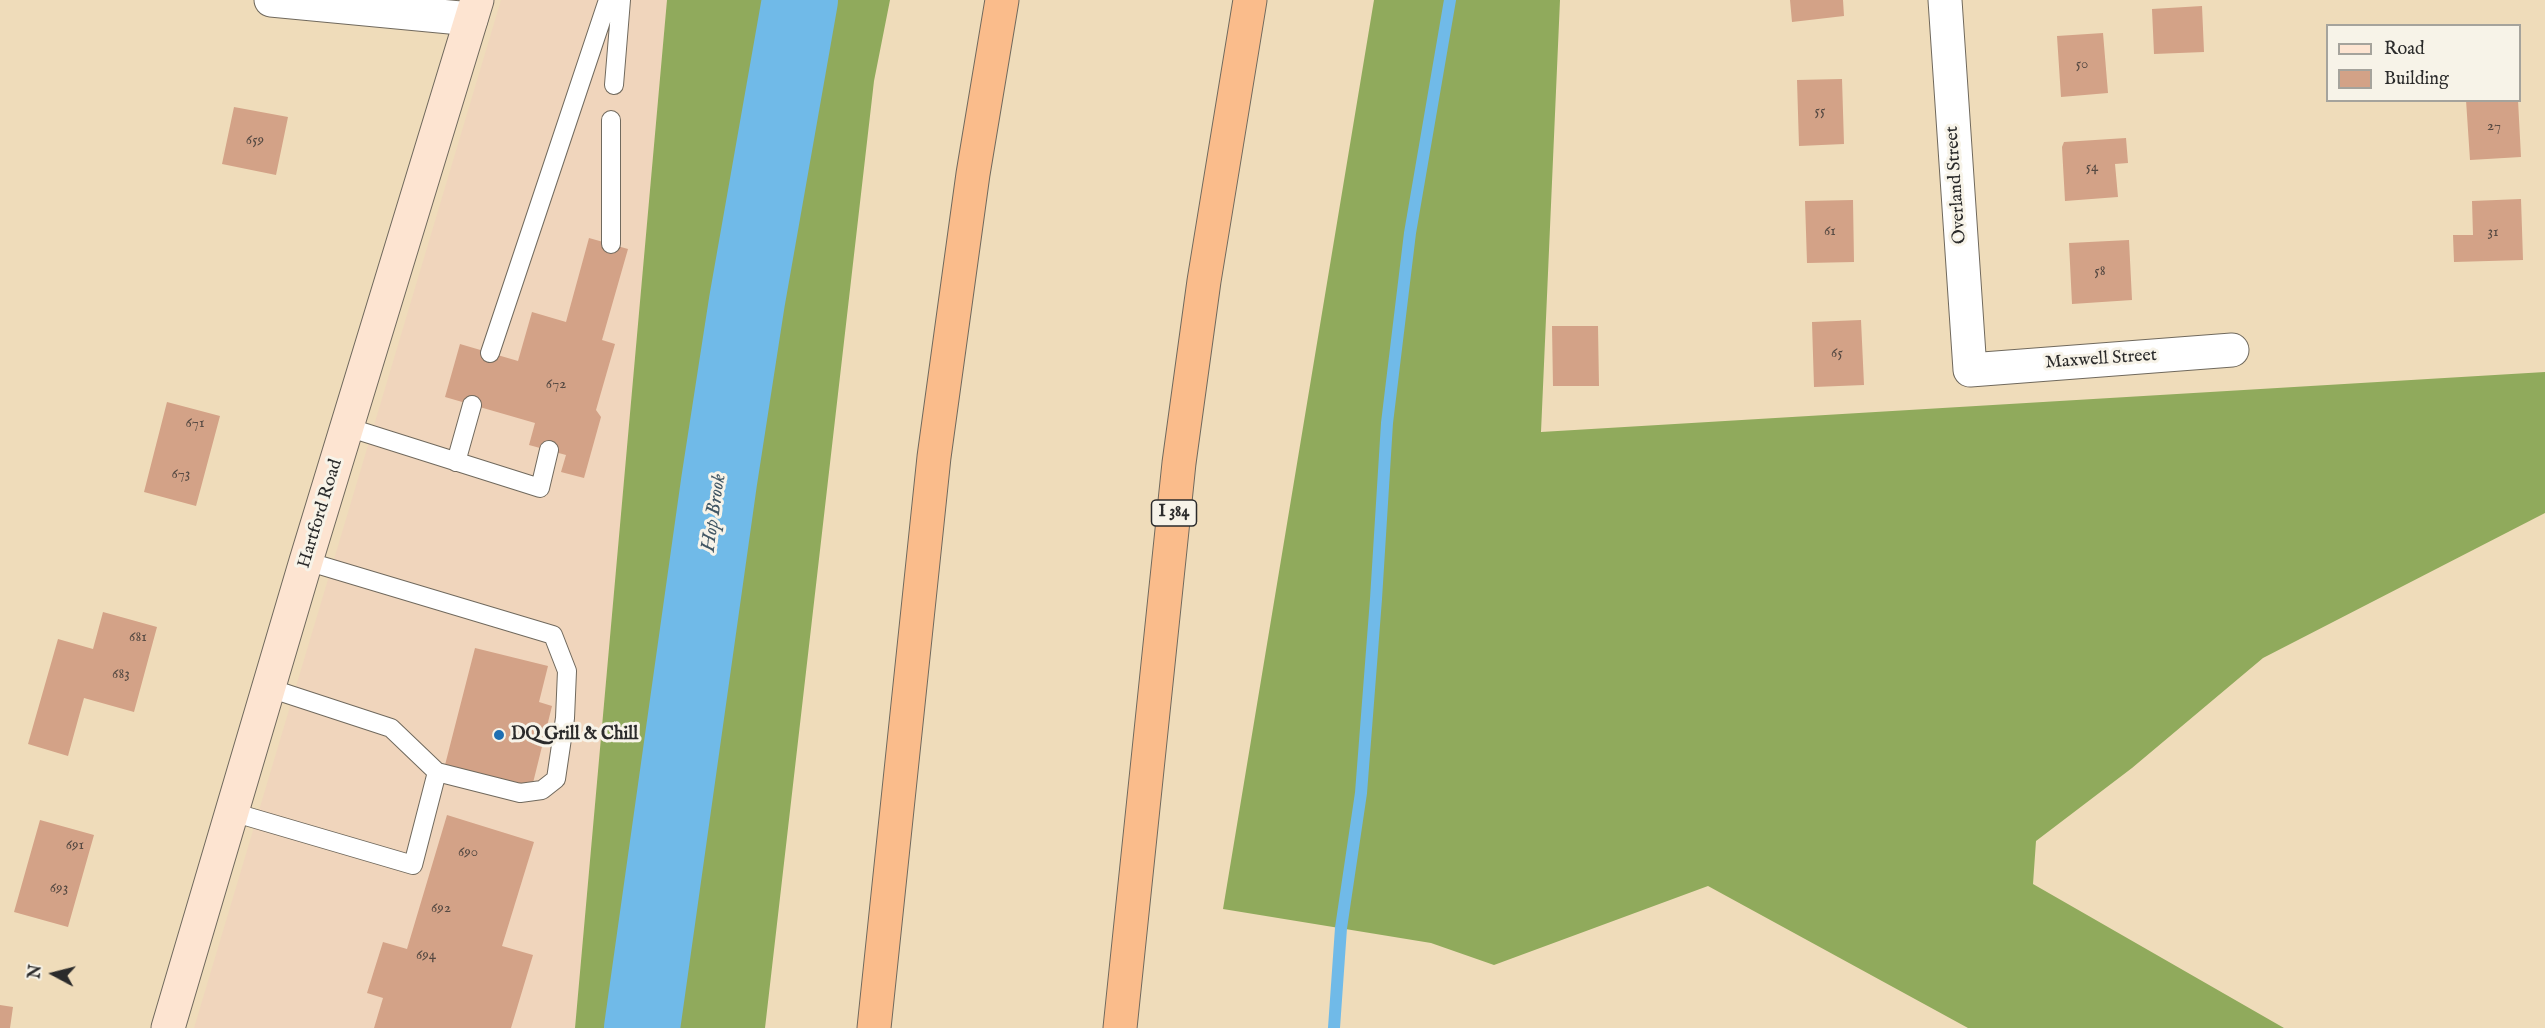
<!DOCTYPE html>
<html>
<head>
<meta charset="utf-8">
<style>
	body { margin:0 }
	#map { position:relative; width:2545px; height:1028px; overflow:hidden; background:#efdcba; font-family:"IM FELL English",serif }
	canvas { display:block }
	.legend { position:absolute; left:2326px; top:24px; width:195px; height:78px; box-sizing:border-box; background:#f7f3e8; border:2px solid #a5a39c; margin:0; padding:8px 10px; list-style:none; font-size:18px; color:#2b2b2b }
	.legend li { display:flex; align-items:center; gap:12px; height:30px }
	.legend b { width:30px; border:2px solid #a5a39c }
	.north { position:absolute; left:24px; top:944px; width:60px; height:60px; -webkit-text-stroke:4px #f7f3e8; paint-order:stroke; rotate:277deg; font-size:16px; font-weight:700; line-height:24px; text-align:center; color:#2b2b2b }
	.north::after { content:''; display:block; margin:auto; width:21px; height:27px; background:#2b2b2b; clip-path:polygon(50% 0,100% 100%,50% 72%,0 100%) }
</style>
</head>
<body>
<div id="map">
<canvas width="2545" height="1028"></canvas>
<ul class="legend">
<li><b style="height:8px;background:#fde4d1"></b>Road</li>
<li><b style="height:16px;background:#d3a287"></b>Building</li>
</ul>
<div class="north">N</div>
</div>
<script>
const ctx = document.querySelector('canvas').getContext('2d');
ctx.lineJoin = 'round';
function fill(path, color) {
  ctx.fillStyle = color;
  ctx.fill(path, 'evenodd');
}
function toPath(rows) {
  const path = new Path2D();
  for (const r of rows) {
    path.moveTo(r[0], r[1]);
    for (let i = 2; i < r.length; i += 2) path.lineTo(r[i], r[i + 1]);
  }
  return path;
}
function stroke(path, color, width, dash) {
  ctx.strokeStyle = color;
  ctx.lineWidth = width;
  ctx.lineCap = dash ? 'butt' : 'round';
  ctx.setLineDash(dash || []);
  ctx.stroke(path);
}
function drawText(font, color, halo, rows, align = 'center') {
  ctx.font = font + ' "IM FELL English",serif';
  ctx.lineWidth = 6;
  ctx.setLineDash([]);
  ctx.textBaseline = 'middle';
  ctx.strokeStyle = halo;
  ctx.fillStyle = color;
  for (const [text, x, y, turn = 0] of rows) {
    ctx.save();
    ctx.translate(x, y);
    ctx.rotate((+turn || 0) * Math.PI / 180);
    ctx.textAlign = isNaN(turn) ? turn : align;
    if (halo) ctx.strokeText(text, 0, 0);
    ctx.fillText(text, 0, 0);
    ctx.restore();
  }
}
fill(toPath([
	[501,0,667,0,575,1028,194,1028]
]), '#f0d5bc');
fill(toPath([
	[667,0,890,0,874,81,765,1028,575,1028],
	[1374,0,1560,0,1541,432,2545,372,2545,513,2263,658,2132,768,2036,841,2033,884,2284,1028,1968,1028,1708,886,1494,965,1431,943,1223,909]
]), '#90aa5c');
stroke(toPath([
	[1334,1028,1341,928,1361,793,1376,599,1387,423,1410,233,1450,0]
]), '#70bae8', 12);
stroke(toPath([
	[642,1028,719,482,747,301,800,0]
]), '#70bae8', 76);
fill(toPath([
	[1790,0,1843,0,1844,16,1792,22],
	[2202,6,2204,52,2154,54,2152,9],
	[2103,33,2108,93,2061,97,2057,36],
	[1842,79,1844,144,1799,146,1797,80],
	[2466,100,2518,100,2521,157,2470,160],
	[234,107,288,117,276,175,222,164],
	[2126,138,2128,163,2115,164,2118,197,2065,201,2062,147,2064,142],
	[2521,199,2523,260,2454,262,2453,235,2473,235,2472,201],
	[1853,200,1854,262,1807,263,1805,201],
	[589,238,628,249,602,340,615,344,596,410,601,417,584,478,561,472,566,455,529,445,535,423,445,397,460,344,518,361,532,312,566,322],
	[2129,240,2132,300,2072,304,2069,243],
	[1861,320,1864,385,1814,387,1812,322],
	[1552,326,1598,326,1599,386,1553,386],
	[167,402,220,416,196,506,144,492],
	[103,612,157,627,134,712,84,698,68,756,28,744,58,639,93,649],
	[475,648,548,666,539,702,552,706,532,787,445,765],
	[447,815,534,842,502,946,533,955,511,1028,374,1028,383,998,367,993,383,942,407,949],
	[40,820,94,835,68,927,14,912],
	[0,1005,13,1007,10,1028,0,1028]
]), '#d3a287');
const service = toPath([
	[614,85,621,0],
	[611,244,611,120],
	[490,353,608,0],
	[347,427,540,488,549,450],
	[456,462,472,405],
	[269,688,391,728,437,772,520,793,542,790,556,779,565,718,567,671,553,635,306,561],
	[232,812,413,865,437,772]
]);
const minor = toPath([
	[271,0,471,19],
	[1945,0,1970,370,2232,350]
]);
const secondary = toPath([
	[168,1028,306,561,477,0]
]);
const motorway = toPath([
	[874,1028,934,457,973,174,1002,0],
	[1120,1028,1179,463,1204,281,1250,0]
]);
stroke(service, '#70695d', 20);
stroke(minor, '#70695d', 35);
stroke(secondary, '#70695d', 35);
stroke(motorway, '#70695d', 35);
stroke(service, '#fff', 18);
stroke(minor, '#fff', 33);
stroke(secondary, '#fde4d1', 33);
stroke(motorway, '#fabc8b', 33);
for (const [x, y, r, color] of [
	[499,735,6,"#1f6fb2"]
]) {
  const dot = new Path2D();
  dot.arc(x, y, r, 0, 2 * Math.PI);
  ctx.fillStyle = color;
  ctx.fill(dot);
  stroke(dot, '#f7f3e8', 2);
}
drawText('15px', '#554942', null, [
	["50",2082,65],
	["55",1820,112],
	["27",2494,127],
	["659",255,141],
	["54",2092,168],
	["61",1830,232],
	["31",2493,233],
	["58",2100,272],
	["65",1837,354],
	["672",556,385],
	["671",195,424],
	["673",181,475],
	["681",138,638],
	["683",121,675],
	["691",75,846],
	["690",468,853],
	["693",59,889],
	["692",441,909],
	["694",426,956]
]);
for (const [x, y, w] of [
	[1174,513,45]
]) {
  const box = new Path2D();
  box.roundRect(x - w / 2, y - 13, w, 26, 4.5);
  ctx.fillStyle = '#f7f3e8';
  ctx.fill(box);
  stroke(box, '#2b2b2b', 1.5);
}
drawText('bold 16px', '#2b2b2b', null, [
	["I 384",1174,513]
]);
drawText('18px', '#2b2b2b', '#f7f3e8', [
	["Overland Street",1957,185,-94],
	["Maxwell Street",2101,360,-4],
	["Hartford Road",321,514,-73]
]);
drawText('bold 18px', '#2b2b2b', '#f7f3e8', [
	["DQ Grill & Chill",511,735]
], 'left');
drawText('italic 20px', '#405664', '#f7f3e8', [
	["Hop Brook",715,513,-82]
]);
</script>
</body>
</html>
